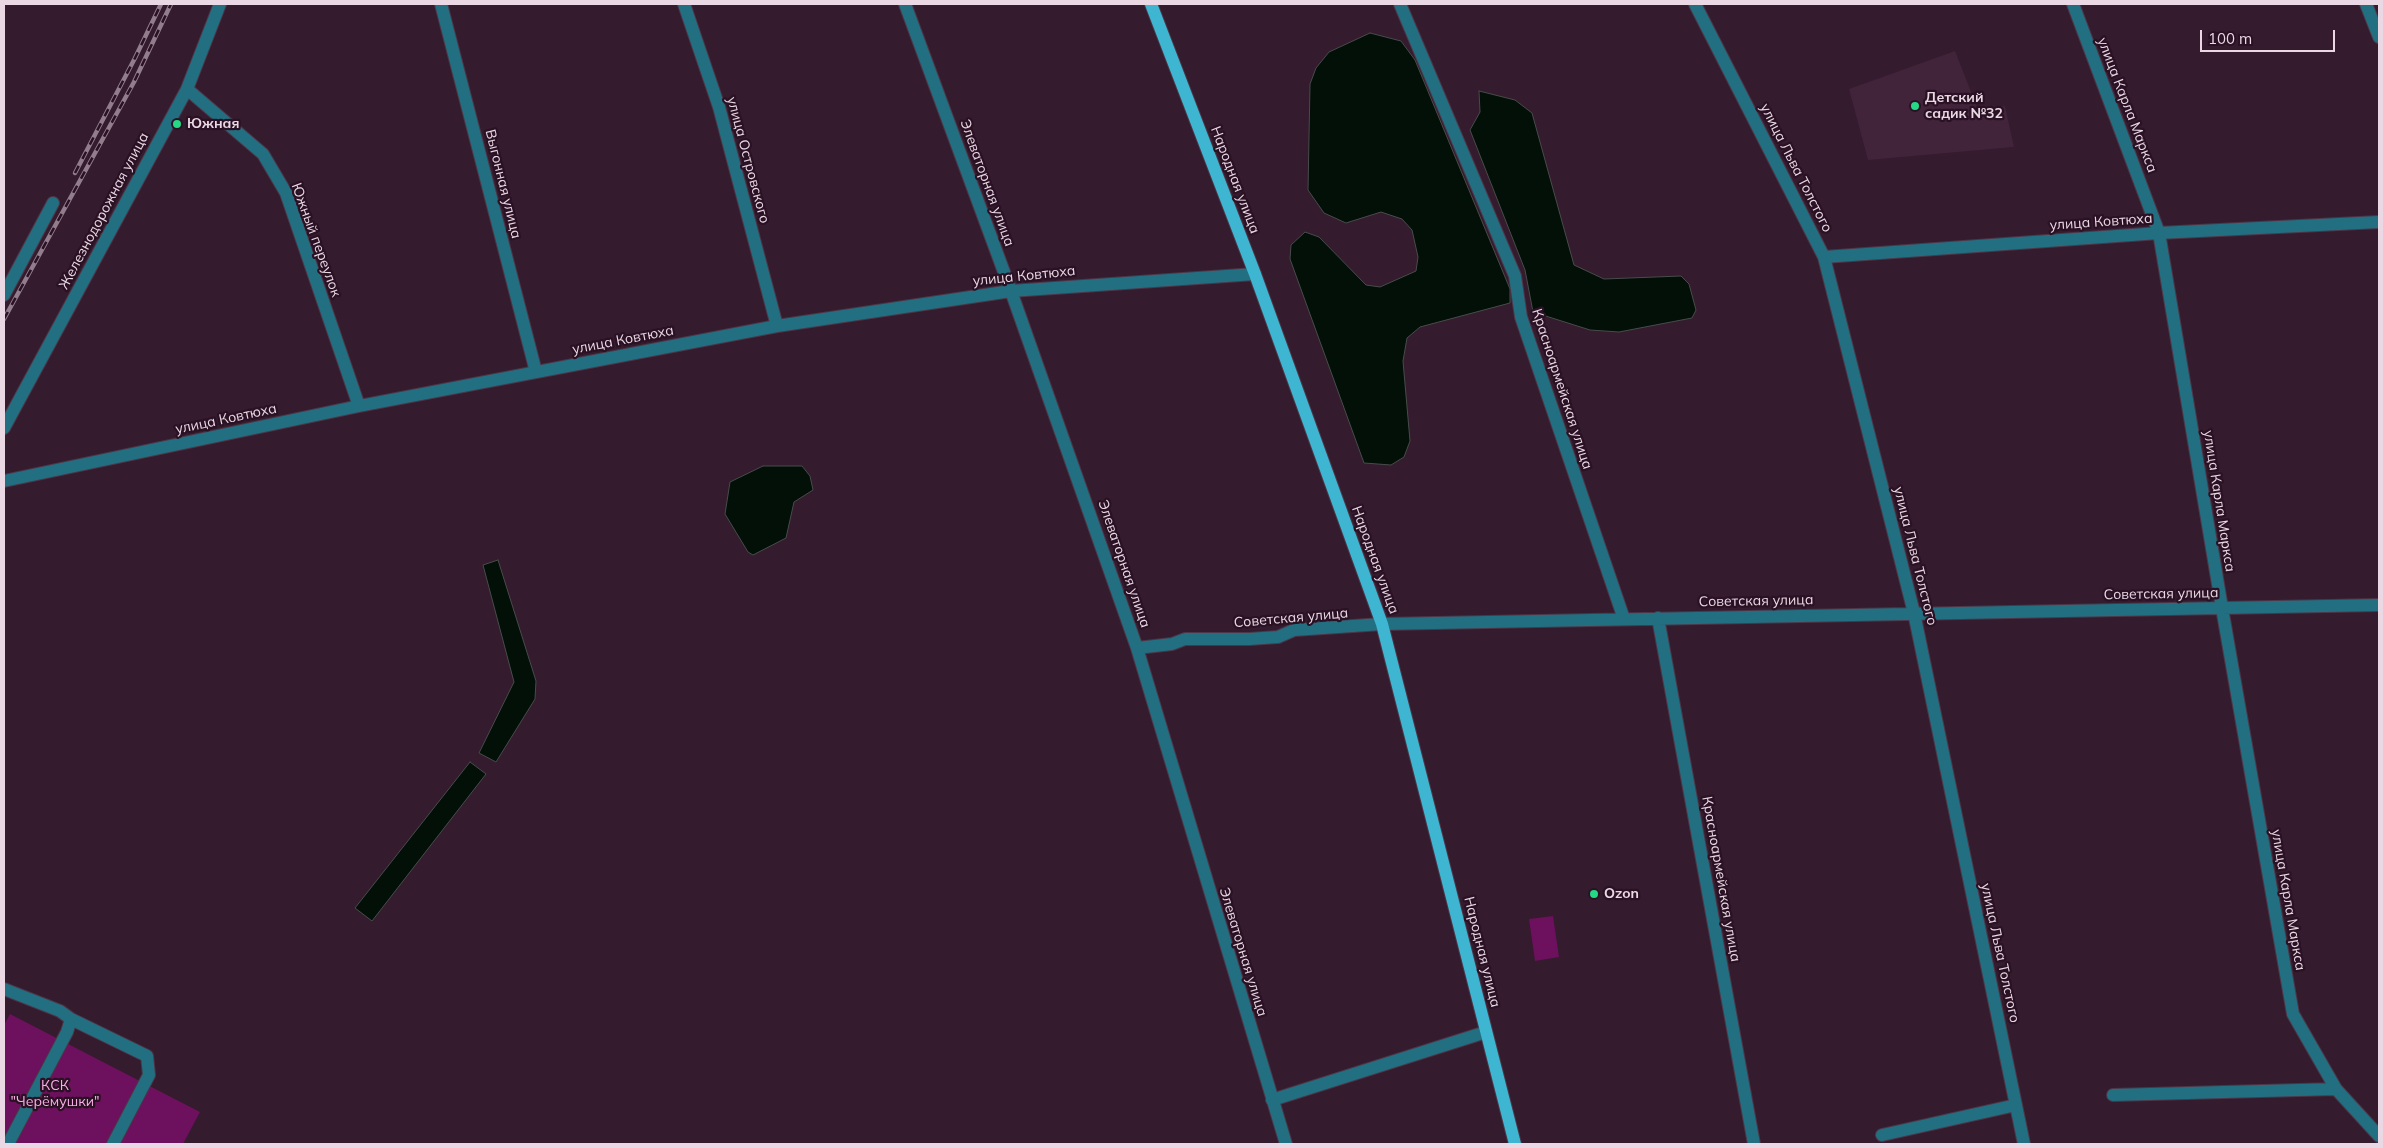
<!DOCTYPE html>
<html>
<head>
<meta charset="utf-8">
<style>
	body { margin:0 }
	#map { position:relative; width:2383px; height:1148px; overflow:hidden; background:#341b2e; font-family:Mulish,sans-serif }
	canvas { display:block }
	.frame { position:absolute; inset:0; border:5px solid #ead9e5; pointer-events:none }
	.scale { position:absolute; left:2200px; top:30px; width:135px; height:22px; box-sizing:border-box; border:2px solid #ead9e5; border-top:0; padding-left:6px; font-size:15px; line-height:18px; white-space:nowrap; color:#ead9e5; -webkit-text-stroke:4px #2a1124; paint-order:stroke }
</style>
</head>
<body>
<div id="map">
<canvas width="2383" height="1148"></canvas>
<div class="frame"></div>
<div class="scale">100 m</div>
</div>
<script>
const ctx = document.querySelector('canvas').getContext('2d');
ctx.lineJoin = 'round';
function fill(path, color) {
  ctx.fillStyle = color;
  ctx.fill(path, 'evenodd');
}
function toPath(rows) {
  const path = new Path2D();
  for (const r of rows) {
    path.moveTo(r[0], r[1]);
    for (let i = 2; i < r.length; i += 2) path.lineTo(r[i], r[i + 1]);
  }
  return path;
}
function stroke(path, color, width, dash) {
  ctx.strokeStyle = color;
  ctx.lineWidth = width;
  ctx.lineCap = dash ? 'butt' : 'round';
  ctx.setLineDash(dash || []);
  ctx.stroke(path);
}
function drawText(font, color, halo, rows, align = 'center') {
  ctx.font = font + ' Mulish,sans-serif';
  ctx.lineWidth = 4.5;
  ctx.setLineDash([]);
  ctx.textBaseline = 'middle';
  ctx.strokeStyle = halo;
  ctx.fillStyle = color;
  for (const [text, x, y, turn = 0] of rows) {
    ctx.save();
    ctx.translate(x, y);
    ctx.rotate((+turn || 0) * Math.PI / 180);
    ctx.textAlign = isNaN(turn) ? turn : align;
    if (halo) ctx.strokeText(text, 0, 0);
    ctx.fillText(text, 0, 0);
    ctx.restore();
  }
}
fill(toPath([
	[1955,51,1977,107,2005,106,2014,147,1868,160,1849,89]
]), '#41233a');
fill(toPath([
	[1553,916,1559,957,1535,961,1529,919],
	[10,1014,200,1112,183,1144,4,1144,4,1025]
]), '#6d105d');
const water = toPath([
	[1370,33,1401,41,1415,60,1510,289,1510,303,1420,327,1407,338,1403,361,1410,441,1404,457,1391,465,1364,463,1290,259,1291,245,1305,232,1319,237,1366,285,1380,287,1416,271,1418,257,1412,230,1402,219,1381,212,1346,223,1324,213,1308,190,1310,84,1316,68,1329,52,1370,33],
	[1479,91,1515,100,1532,113,1574,265,1604,279,1681,276,1689,284,1696,310,1692,318,1619,332,1590,330,1533,312,1525,270,1470,130,1480,112,1479,91],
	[763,466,802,466,810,476,813,490,794,502,786,538,753,555,748,552,725,514,730,482,763,466],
	[498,560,536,681,535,699,496,762,479,753,514,682,483,565,498,560],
	[470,762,486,774,372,921,355,908,470,762]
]);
fill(water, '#021007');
stroke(water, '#484c4a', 1);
const minor = toPath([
	[441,4,536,372],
	[684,4,719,107,777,326],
	[905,4,1011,291,1137,648,1286,1144],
	[1400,4,1515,276,1521,317,1624,619],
	[1695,4,1824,257,1914,613,2024,1144],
	[2073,4,2159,233,2222,608,2293,1014,2336,1089,2379,1136],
	[2366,4,2379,37],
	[187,89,263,154,286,193,359,406],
	[1824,257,2159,233,2379,222],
	[4,295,53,203],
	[4,428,187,89,220,4],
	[4,481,359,406,777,326,1011,291,1255,274],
	[1658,618,1754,1144],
	[1137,648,1172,644,1185,639,1249,639,1278,637,1294,630,1382,624,2379,605],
	[4,989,60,1011,71,1019,67,1032,8,1144],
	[71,1019,147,1056,149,1075,113,1144],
	[2113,1095,2336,1089],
	[1272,1100,1486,1032],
	[1882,1135,2016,1105]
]);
const major = toPath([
	[1151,4,1255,274,1382,624,1515,1144]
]);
stroke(minor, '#4d3648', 14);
stroke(major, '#4d3648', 14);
stroke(minor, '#226f81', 12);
stroke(major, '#3eb5d1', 12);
const rail = toPath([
	[75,173,135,58,161,4],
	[4,319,134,82,171,4]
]);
stroke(rail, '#927d8d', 4.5);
stroke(rail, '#2a1124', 2.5, [8]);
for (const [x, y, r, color] of [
	[1915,106,5,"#24d886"],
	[177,124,5,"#24d886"],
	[1594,894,5,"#24d886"]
]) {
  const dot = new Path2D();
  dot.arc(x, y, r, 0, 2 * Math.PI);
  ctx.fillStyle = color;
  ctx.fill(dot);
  stroke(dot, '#2a1124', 2);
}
drawText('bold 14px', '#ead9e5', '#2a1124', [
	["Детский",1925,98],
	["садик №32",1925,114],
	["Южная",187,124],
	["Ozon",1604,894]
], 'left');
drawText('14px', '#ead9e5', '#2a1124', [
	["улица Карла Маркса",2127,105,69],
	["улица Островского",748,160,75],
	["улица Льва Толстого",1796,168,63],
	["Народная улица",1235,180,69],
	["Элеваторная улица",987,183,70],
	["Выгонная улица",503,184,76],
	["Железнодорожная улица",104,211,-62],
	["улица Ковтюха",2101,222,-4],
	["Южный переулок",316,240,70],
	["улица Ковтюха",1024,276,-6],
	["улица Ковтюха",623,340,-11],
	["Красноармейская улица",1562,389,72],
	["улица Ковтюха",226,419,-12],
	["улица Карла Маркса",2219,501,81],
	["улица Льва Толстого",1915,556,76],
	["Народная улица",1375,560,70],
	["Элеваторная улица",1124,564,71],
	["Советская улица",2161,594,-1],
	["Советская улица",1756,601,-1],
	["Советская улица",1291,618,-5],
	["Красноармейская улица",1721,879,80],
	["улица Карла Маркса",2288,900,80],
	["Элеваторная улица",1243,952,73],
	["Народная улица",1482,952,76],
	["улица Льва Толстого",2000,953,78]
]);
drawText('14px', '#f8ade4', '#2a1124', [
	["КСК",55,1086],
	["\"Черёмушки\"",55,1102]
]);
</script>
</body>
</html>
